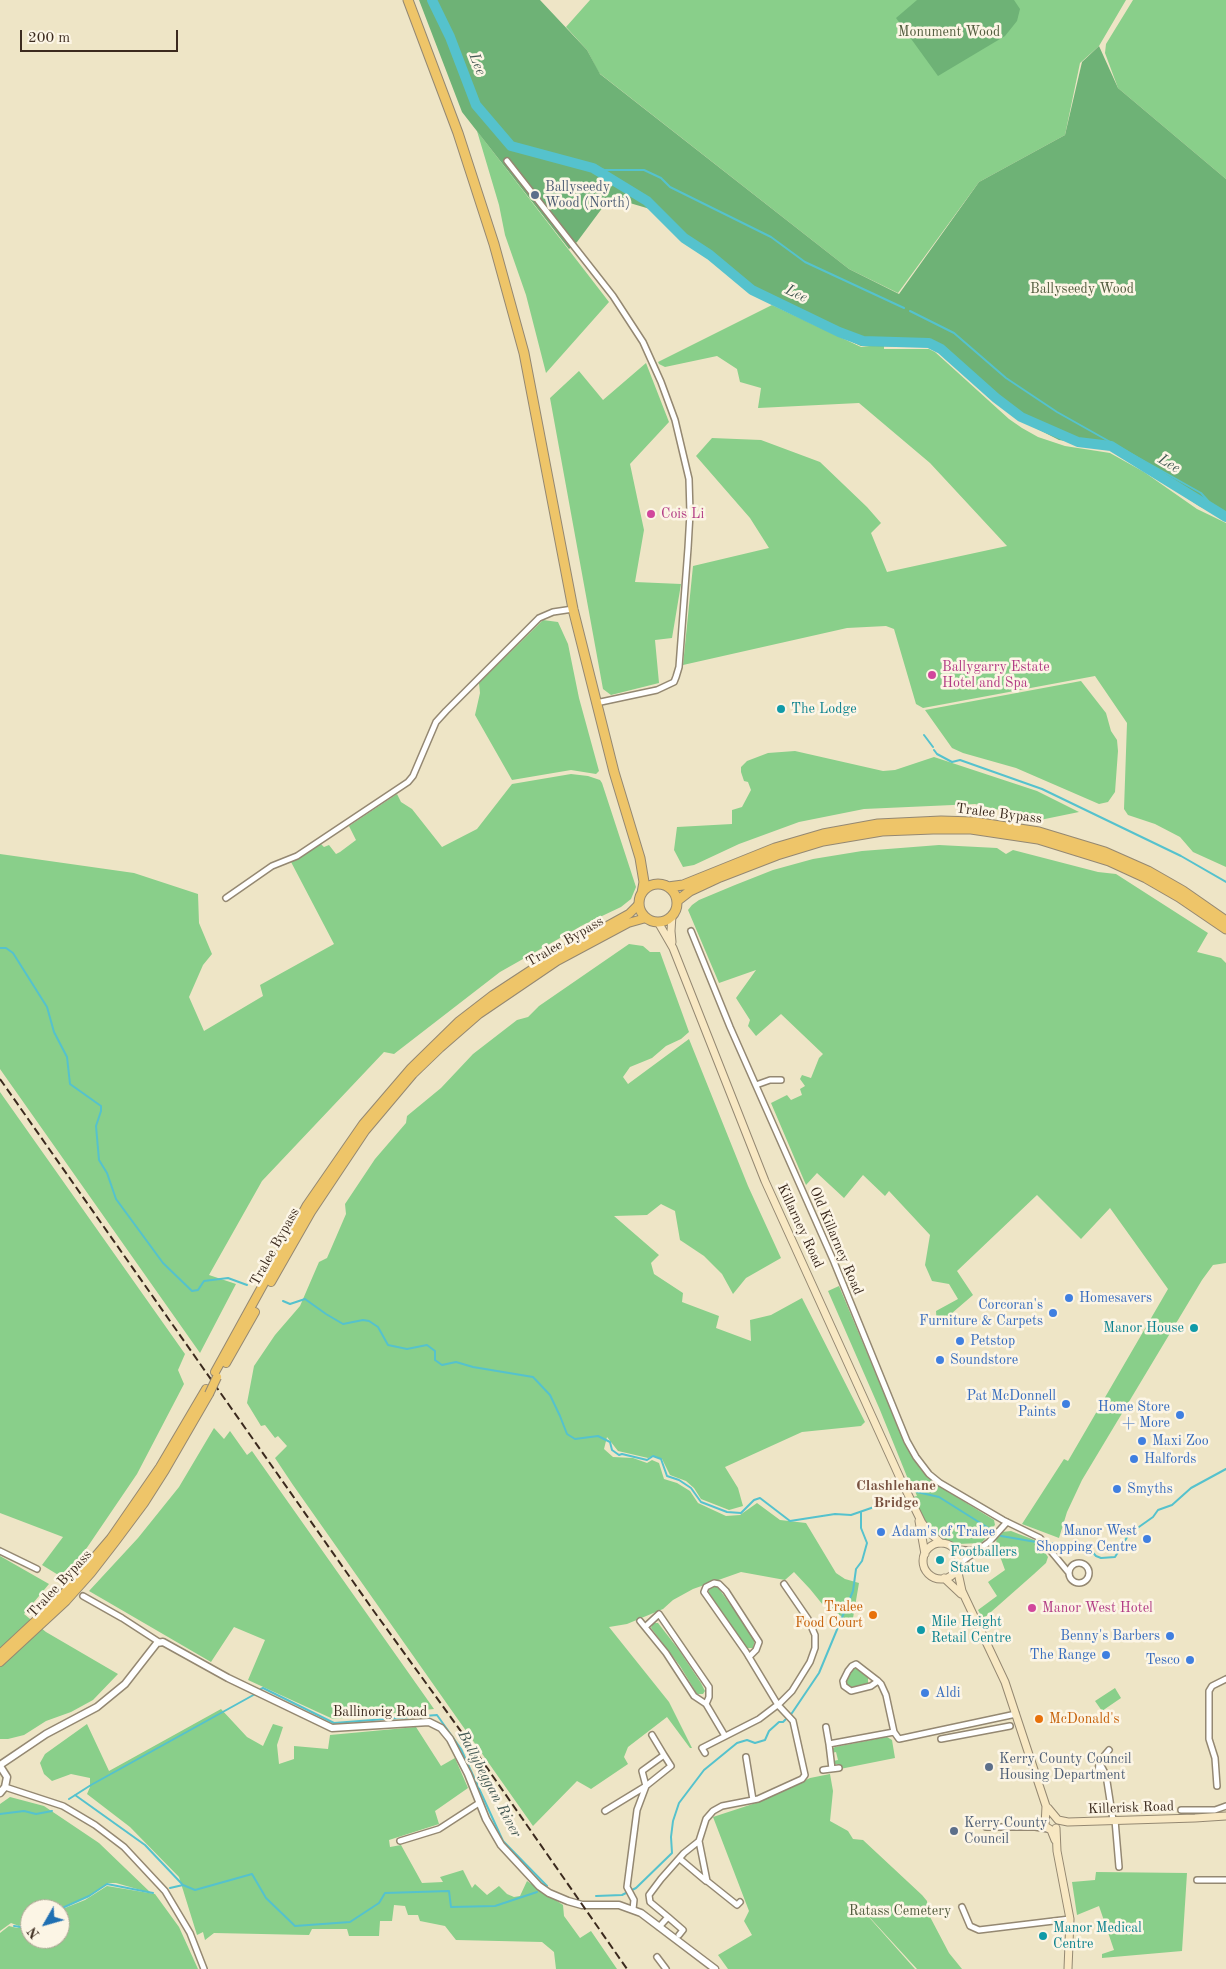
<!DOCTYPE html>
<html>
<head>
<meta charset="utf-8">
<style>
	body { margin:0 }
	#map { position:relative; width:1226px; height:1969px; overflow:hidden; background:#eee5c6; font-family:"Old Standard TT",serif }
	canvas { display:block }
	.north { position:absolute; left:20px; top:1899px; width:50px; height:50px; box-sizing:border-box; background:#fcf5e5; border:1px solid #afa495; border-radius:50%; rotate:232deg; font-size:14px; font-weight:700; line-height:20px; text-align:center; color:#3b2a1e }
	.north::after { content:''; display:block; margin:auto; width:18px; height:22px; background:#1f6fb2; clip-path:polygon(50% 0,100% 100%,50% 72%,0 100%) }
	.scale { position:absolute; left:20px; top:30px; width:158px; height:22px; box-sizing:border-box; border:2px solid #3b2a1e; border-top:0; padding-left:6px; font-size:15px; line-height:18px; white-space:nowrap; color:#3b2a1e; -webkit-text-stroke:4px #fcf5e5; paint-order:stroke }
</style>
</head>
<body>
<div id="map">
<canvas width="1226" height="1969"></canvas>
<div class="north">N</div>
<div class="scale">200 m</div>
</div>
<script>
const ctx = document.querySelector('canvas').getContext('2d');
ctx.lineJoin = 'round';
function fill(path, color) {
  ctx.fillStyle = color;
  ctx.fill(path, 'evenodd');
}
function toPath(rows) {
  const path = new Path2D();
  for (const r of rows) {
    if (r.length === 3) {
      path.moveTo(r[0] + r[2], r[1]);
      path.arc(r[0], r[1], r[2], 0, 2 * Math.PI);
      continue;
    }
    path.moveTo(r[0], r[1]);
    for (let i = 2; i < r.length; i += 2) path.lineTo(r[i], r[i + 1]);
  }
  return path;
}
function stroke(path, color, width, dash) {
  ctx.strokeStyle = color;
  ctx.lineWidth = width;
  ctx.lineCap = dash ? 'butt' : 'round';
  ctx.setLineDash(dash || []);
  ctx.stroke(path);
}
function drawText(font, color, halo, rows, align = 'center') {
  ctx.font = font + ' "Old Standard TT",serif';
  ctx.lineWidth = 5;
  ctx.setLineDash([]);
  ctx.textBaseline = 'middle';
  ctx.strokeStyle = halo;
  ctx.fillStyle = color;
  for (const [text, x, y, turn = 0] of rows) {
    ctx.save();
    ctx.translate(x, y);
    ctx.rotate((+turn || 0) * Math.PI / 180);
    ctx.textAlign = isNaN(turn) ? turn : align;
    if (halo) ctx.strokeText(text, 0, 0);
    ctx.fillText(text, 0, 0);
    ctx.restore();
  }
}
fill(toPath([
	[590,0,1126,0,1099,46,1080,63,1065,135,979,182,898,293,849,269,599,73,587,50,566,27],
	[1133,0,1226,0,1226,179,1118,88,1105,53,1106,44],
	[477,131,609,302,546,373,526,295,505,235,499,205],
	[772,305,861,347,878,345,884,346,884,349,929,349,935,352,1009,419,1022,428,1038,437,1065,446,1110,453,1144,472,1197,509,1226,523,1226,867,1193,852,1180,837,1155,824,1128,815,1124,809,1127,723,1095,676,923,708,916,704,894,629,886,626,847,628,683,665,693,566,769,548,750,518,696,456,712,438,761,440,820,462,867,507,881,523,871,533,887,572,1007,546,930,463,859,403,758,408,761,388,740,382,737,369,717,356,665,367,659,364,658,362],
	[646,363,669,422,630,464,644,530,635,582,681,584,672,638,655,640,659,683,611,695,603,689,550,398,579,371,603,400],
	[543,620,558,622,568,644,579,698,599,771,596,774,571,770,512,780,475,715,480,693,479,683],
	[1081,681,1106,713,1111,731,1117,740,1118,751,1115,792,1108,802,1099,804,1016,768,963,753,952,748,925,710],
	[795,751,883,771,895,770,934,757,1037,791,1079,812,1040,820,975,804,864,809,799,822,739,844,694,865,683,867,674,850,677,827,732,824,732,810,742,807,751,790,748,782,744,781,741,772,741,767,747,761,768,753],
	[571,774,588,776,600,780,602,783,636,887,631,899,621,907,583,925,500,972,394,1054,384,1052,262,1181,209,1275,236,1284,200,1353,0,1069,0,854,134,873,198,894,199,923,212,954,203,965,189,997,204,1031,263,996,260,985,334,944,290,860,318,844,321,844,324,847,329,845,336,854,340,852,356,840,349,826,397,794,401,802,412,809,442,847,477,829,512,784],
	[939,845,997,848,1006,854,1013,850,1098,872,1116,874,1208,933,1197,952,1221,958,1226,963,1226,1263,1213,1265,1202,1280,1082,1480,1067,1512,1059,1538,1022,1524,1064,1459,1068,1461,1168,1289,1110,1208,1081,1239,1037,1195,957,1271,973,1295,937,1326,936,1311,958,1299,949,1284,932,1281,925,1265,930,1235,889,1191,885,1196,863,1175,844,1198,817,1173,806,1185,771,1103,787,1095,791,1100,802,1095,800,1089,805,1086,800,1079,802,1075,811,1078,819,1058,823,1054,781,1014,756,1036,748,1026,750,1020,736,998,756,970,719,983,688,910,692,905,699,900,735,885,773,870,813,859,862,851],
	[629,944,643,946,650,952,660,952,689,1032,681,1039,666,1046,652,1058,630,1067,623,1077,628,1084,689,1039,748,1186,781,1258,746,1278,733,1294,722,1274,704,1256,680,1240,675,1211,661,1204,647,1215,614,1216,659,1255,651,1263,654,1274,683,1293,682,1302,719,1316,716,1328,751,1341,750,1320,771,1315,802,1298,865,1422,861,1426,802,1432,725,1467,738,1488,743,1506,729,1510,701,1499,694,1488,686,1481,670,1475,662,1459,654,1456,648,1458,618,1451,607,1437,604,1449,613,1457,633,1458,647,1463,652,1460,659,1463,664,1479,677,1483,690,1491,698,1503,726,1516,740,1515,757,1503,780,1520,806,1523,836,1573,845,1579,859,1583,853,1618,846,1619,823,1605,810,1589,794,1572,785,1580,741,1572,693,1589,673,1600,663,1609,627,1624,609,1627,669,1702,692,1748,690,1748,667,1717,628,1747,624,1757,628,1764,591,1789,577,1781,533,1826,293,1485,275,1458,287,1446,278,1436,275,1438,265,1425,261,1426,247,1403,254,1366,275,1335,300,1306,319,1262,327,1258,346,1214,345,1204,375,1159,406,1123,407,1116,441,1088,473,1054,517,1020,528,1017,539,1006],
	[0,1092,185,1354,178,1370,184,1384,137,1474,82,1555,60,1576,42,1565,63,1537,0,1513],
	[839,1286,896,1422,915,1460,942,1488,994,1520,995,1525,989,1531,991,1533,981,1543,958,1544,944,1540,931,1532,913,1497,917,1496,914,1489,912,1489,880,1410,828,1291],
	[214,1428,224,1439,230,1431,247,1455,252,1451,434,1709,333,1719,248,1680,265,1640,234,1627,211,1662,89,1591,138,1538,179,1487],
	[1011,1531,1037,1541,1048,1557,1046,1563,1034,1574,983,1619,978,1610,997,1596,988,1582,1005,1570,997,1548,996,1538,1002,1532],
	[0,1556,49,1584,24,1614,46,1632,118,1674,93,1700,71,1712,46,1721,24,1735,8,1739,0,1739],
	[713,1586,717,1586,755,1639,753,1648,747,1648,709,1593,708,1589],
	[653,1623,658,1623,679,1650,701,1683,705,1691,703,1694,697,1694,680,1666,651,1628],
	[852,1669,857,1669,868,1678,868,1684,862,1686,850,1687,846,1685,845,1681],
	[1115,1688,1121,1698,1102,1711,1095,1701],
	[221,1709,247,1737,263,1746,273,1724,283,1727,277,1745,279,1764,294,1759,294,1746,328,1749,330,1735,416,1727,441,1766,455,1758,468,1788,435,1811,439,1824,389,1840,390,1847,401,1845,422,1883,443,1882,440,1877,463,1870,472,1888,475,1884,487,1895,499,1886,507,1894,514,1897,520,1896,527,1881,563,1905,564,1916,580,1938,591,1931,617,1969,556,1969,554,1952,542,1942,456,1940,445,1926,420,1921,418,1915,408,1915,405,1906,394,1905,392,1921,380,1921,379,1936,349,1936,347,1929,312,1929,309,1935,214,1933,205,1940,203,1932,197,1935,179,1877,130,1827,87,1794,90,1787,90,1778,71,1774,52,1781,44,1774,40,1763,45,1754,87,1724,109,1771],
	[887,1737,892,1740,895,1758,840,1769,839,1764,835,1764,833,1761,838,1760,836,1752,832,1753,832,1749,835,1747],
	[830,1774,833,1791,830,1821,848,1831,853,1839,863,1840,922,1895,927,1901,928,1913,949,1953,962,1969,917,1969,851,1897,915,1969,728,1969,718,1955,752,1935,744,1921,749,1911,713,1817,762,1801,810,1778],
	[10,1797,44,1806,99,1843,151,1893,116,1883,108,1883,91,1895,59,1909,30,1909,30,1921,19,1926,11,1923,0,1931,0,1804],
	[1096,1872,1187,1873,1182,1951,1102,1958,1102,1954,1114,1950,1099,1906,1077,1915,1072,1882,1095,1880],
	[107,1886,155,1894,179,1927,198,1969,0,1969,0,1933,9,1926,17,1928,30,1923,30,1939,60,1939,60,1910,85,1900]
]), '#89cf8a');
fill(toPath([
	[419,0,540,0,587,50,600,74,849,269,899,294,979,182,1065,135,1082,62,1099,46,1118,88,1226,179,1226,519,1199,506,1111,447,1059,440,1016,418,988,397,940,352,929,347,861,346,757,297,711,259,682,241,650,209,623,201,610,202,603,207,577,242,569,249,462,112],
	[917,0,1014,0,1020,9,1017,21,1005,36,938,76,896,18]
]), '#6eb276');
stroke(toPath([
	[593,168,605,170,644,170,661,178,670,187,771,237,805,262,904,308],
	[910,311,954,333,1006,378,1057,412,1201,493,1219,513],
	[924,735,933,747],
	[934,750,937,754,952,762,960,760,1042,789,1181,856,1226,882],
	[0,948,6,948,13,953,47,1007,54,1032,67,1057,70,1084,101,1106,101,1111,96,1126,99,1160,107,1173,116,1199,163,1263,192,1291,198,1290,204,1281,228,1278,247,1285],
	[283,1301,290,1304,305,1299,326,1314,343,1324,363,1320,369,1321,378,1327,388,1345,407,1349,427,1345,435,1351,435,1360,442,1365,456,1362,473,1367,533,1377,550,1395,560,1416,567,1434,575,1439,598,1436,610,1442,612,1450,619,1455,622,1454,647,1460,653,1456,661,1459,667,1476,679,1480,691,1488,701,1502,727,1512,741,1513,754,1500,760,1498,790,1521,835,1514,851,1515,900,1498],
	[917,1492,939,1497,1001,1536,1042,1543],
	[1047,1543,1087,1546,1096,1556,1101,1558,1115,1557,1129,1534,1153,1517,1158,1510,1172,1505,1191,1488,1226,1469],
	[261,1689,263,1688,334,1723,437,1715,461,1749,503,1841,547,1886],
	[75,1795,145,1845,182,1884],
	[69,1799,91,1785,257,1693],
	[0,1814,24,1811,36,1814,52,1811],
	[170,1888,183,1885,195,1890,252,1874,266,1898,295,1926,350,1922,379,1903,385,1893,449,1891,451,1907,495,1906,537,1892],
	[596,1896,622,1895,636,1888,672,1853,671,1837,673,1821,679,1803,704,1770,737,1743,747,1740,755,1743,765,1740,769,1731,779,1722,783,1722,792,1713,819,1673,853,1591,856,1569,862,1561,867,1543,861,1528,861,1512],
	[60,1909,89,1896,107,1884,153,1893],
	[14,1926,21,1927,30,1923]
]), '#55c2cd', 2);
stroke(toPath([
	[432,0,450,37,476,105,511,146,593,168,647,201,684,238,710,255,752,290,839,332,863,341,929,343,941,349,996,398,1021,417,1078,442,1111,446,1226,517]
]), '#55c2cd', 10);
const minor = toPath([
	[507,161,613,296,643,342,661,382,675,420,689,479,690,513,688,548,679,667,676,677,674,682,657,690,596,703],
	[226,898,272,866,297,856,408,782,413,776,436,722,446,711,539,618,553,612,573,609],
	[691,931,730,1027,834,1262,907,1441,916,1457,929,1474,940,1483,1003,1520,1040,1538,1069,1573],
	[756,1085,770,1080,781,1080],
	[955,1549,976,1551],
	[0,1551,37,1569],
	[1079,1573,10],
	[959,1564,989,1542,1007,1522],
	[83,1596,122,1618,159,1642],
	[640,1621,666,1653,694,1696,706,1704,725,1736],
	[645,1627,659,1614,709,1687,709,1697,706,1704],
	[878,1681,871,1686,851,1691,844,1686,843,1681,848,1671,852,1666,856,1664,865,1671,878,1681,881,1684,886,1695,894,1732,899,1739,1016,1714],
	[826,1727,829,1744],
	[652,1735,664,1755],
	[941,1739,1010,1726],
	[705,1753,702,1748,759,1719,780,1703,792,1691,810,1662,815,1648,815,1635,808,1619,784,1584],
	[746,1757,753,1800],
	[1099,1762,1106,1775,1113,1820],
	[832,1769,829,1744,894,1732],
	[823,1770,839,1768],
	[1098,1777,1099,1762,1109,1750],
	[1217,1786,1215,1758,1209,1739,1209,1691,1212,1686,1226,1679],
	[5,1787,63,1806,95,1825,124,1847,165,1891,190,1933,204,1969],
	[1181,1810,1215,1810,1226,1806],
	[605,1811,646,1786,642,1771,664,1755,671,1766,646,1786,637,1810,627,1887,634,1900,633,1909],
	[1115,1820,1119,1867],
	[986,1827,1035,1827,1048,1829],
	[400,1841,439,1829,479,1803],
	[699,1841,707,1881,737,1905,740,1902],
	[680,1859,706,1881],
	[1197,1880,1226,1880],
	[962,1907,970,1926,979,1930,1070,1919],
	[668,1917,683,1930,679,1935],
	[659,1927,668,1917,650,1902,649,1895,661,1879,684,1853,699,1841,706,1819,713,1811,722,1806,758,1799,802,1779,805,1775,793,1721,778,1705,746,1652,704,1592,706,1587,714,1583,719,1584,726,1591,759,1642,756,1650,749,1657],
	[657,1957,666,1969]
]);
const tertiary = toPath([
	[0,1765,46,1734,97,1707,125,1684,157,1643,163,1642,228,1678,332,1728,429,1722,441,1728,450,1739,468,1774,486,1819,501,1845,539,1886,549,1893,568,1901,582,1905,619,1905,641,1913,715,1969],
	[0,1766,7,1777,5,1787,0,1793]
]);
const secondary = toPath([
	[672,915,671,931,672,942],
	[658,922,673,948,765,1181,900,1478,922,1523,930,1533,941,1543],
	[919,1521,925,1554],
	[941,1561,18],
	[957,1568,962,1591,1005,1682,1046,1806,1045,1826,1051,1830,1055,1840],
	[944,1578,961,1594],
	[1048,1808,1058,1820,1068,1822,1195,1818,1226,1816],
	[1056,1828,1057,1851,1070,1919,1068,1969]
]);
const primary = toPath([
	[271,1282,311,1212,365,1131,413,1074,440,1048,479,1014,557,961,628,923,646,918],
	[226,1363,255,1312],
	[215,1372,307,1205,363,1124,411,1068,458,1022,493,995,551,957,629,914,639,904],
	[0,1654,58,1600,111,1538,160,1467,206,1389],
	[0,1662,66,1601,91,1573,115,1542,144,1503,165,1470,209,1394]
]);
const trunk = toPath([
	[408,0,458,133,494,244,524,353,573,609,614,772,640,858,644,882,642,893],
	[658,903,19],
	[668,887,683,885,775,848,823,834,878,824,941,821,974,822,1039,832,1105,852,1148,871,1183,891,1226,921],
	[677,901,690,891,720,877,777,855,823,841,882,831,933,829,971,829,1038,839,1109,861,1146,878,1179,897,1226,929]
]);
stroke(minor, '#948872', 8);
stroke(tertiary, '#948872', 9);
stroke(secondary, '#948872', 9);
stroke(primary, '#948872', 10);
stroke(trunk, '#948872', 11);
stroke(minor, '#fff', 5);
stroke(tertiary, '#fff', 6);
stroke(secondary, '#f8e8c3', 7);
stroke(primary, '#eec569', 8);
stroke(trunk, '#eec569', 9);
stroke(toPath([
	[0,1079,373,1610,476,1752,627,1969]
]), '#3b2a1e', 2, [8, 4]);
const primaryBridge = toPath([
	[209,1394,217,1377]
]);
stroke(primaryBridge, '#948872', 10, []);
stroke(primaryBridge, '#eec569', 8);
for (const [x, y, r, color] of [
	[535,195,5,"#5c6f8a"],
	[651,514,5,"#d1479c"],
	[932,675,5,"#d1479c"],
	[781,709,5,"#0f9aa8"],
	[1069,1298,5,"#3f7fe0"],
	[1053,1313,5,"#3f7fe0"],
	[1194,1328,5,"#0f9aa8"],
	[960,1341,5,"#3f7fe0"],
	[940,1360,5,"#3f7fe0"],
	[1066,1404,5,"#3f7fe0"],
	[1180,1415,5,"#3f7fe0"],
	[1142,1441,5,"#3f7fe0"],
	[1134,1459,5,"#3f7fe0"],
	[1117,1489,5,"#3f7fe0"],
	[881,1532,5,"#3f7fe0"],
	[1147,1539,5,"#3f7fe0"],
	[940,1560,5,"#0f9aa8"],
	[1032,1608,5,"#d1479c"],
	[873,1615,5,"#e8710a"],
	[921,1630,5,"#0f9aa8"],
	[1170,1636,5,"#3f7fe0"],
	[1106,1655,5,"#3f7fe0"],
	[1190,1660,5,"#3f7fe0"],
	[925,1693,5,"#3f7fe0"],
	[1039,1719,5,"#e8710a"],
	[989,1767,5,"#5c6f8a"],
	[954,1831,5,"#5c6f8a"],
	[1043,1936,5,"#0f9aa8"]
]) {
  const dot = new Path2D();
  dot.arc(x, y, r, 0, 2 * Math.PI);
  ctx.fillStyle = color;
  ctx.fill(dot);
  stroke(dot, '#fcf5e5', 2);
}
drawText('14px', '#525c3e', '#fcf5e5', [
	["Monument Wood",949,32],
	["Ballyseedy Wood",1082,289],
	["Ratass Cemetery",900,1911]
]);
drawText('14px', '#4e5e75', '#fcf5e5', [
	["Ballyseedy",545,187],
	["Wood (North)",545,203],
	["Kerry County Council",999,1759],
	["Housing Department",999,1775],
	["Kerry County",964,1823],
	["Council",964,1839]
], 'left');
drawText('14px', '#b23c85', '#fcf5e5', [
	["Cois Li",661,514],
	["Ballygarry Estate",942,667],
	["Hotel and Spa",942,683],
	["Manor West Hotel",1042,1608]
], 'left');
drawText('14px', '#0d838f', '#fcf5e5', [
	["The Lodge",791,709],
	["Manor House",1184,1328,"right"],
	["Footballers",950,1552],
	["Statue",950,1568],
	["Mile Height",931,1622],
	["Retail Centre",931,1638],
	["Manor Medical",1053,1928],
	["Centre",1053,1944]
], 'left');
drawText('14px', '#3b2a1e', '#fcf5e5', [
	["Tralee Bypass",999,814,7],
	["Tralee Bypass",565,942,-30],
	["Killarney Road",800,1226,65],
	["Old Killarney Road",836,1241,67],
	["Tralee Bypass",275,1247,-61],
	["Tralee Bypass",60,1584,-47],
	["Ballinorig Road",380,1712],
	["Killerisk Road",1131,1808,-2]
]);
drawText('14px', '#366cbe', '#fcf5e5', [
	["Homesavers",1079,1298],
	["Corcoran's",1043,1305,"right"],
	["Furniture & Carpets",1043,1321,"right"],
	["Petstop",970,1341],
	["Soundstore",950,1360],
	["Pat McDonnell",1056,1396,"right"],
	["Paints",1056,1412,"right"],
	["Home Store",1170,1407,"right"],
	["+ More",1170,1423,"right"],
	["Maxi Zoo",1152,1441],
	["Halfords",1144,1459],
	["Smyths",1127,1489],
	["Manor West",1137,1531,"right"],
	["Shopping Centre",1137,1547,"right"],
	["Adam's of Tralee",891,1532],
	["Benny's Barbers",1160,1636,"right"],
	["The Range",1096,1655,"right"],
	["Tesco",1180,1660,"right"],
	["Aldi",935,1693]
], 'left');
drawText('14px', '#c56008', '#fcf5e5', [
	["Tralee",863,1607],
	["Food Court",863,1623],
	["McDonald's",1049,1719,"left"]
], 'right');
drawText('italic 15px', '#435853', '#fcf5e5', [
	["Lee",477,64,69],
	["Lee",796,294,25],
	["Lee",1169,464,31],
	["Ballybeggan River",489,1784,62]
]);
drawText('bold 15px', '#795241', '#fcf5e5', [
	["Clashlehane",896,1486],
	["Bridge",896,1503]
]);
</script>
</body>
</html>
